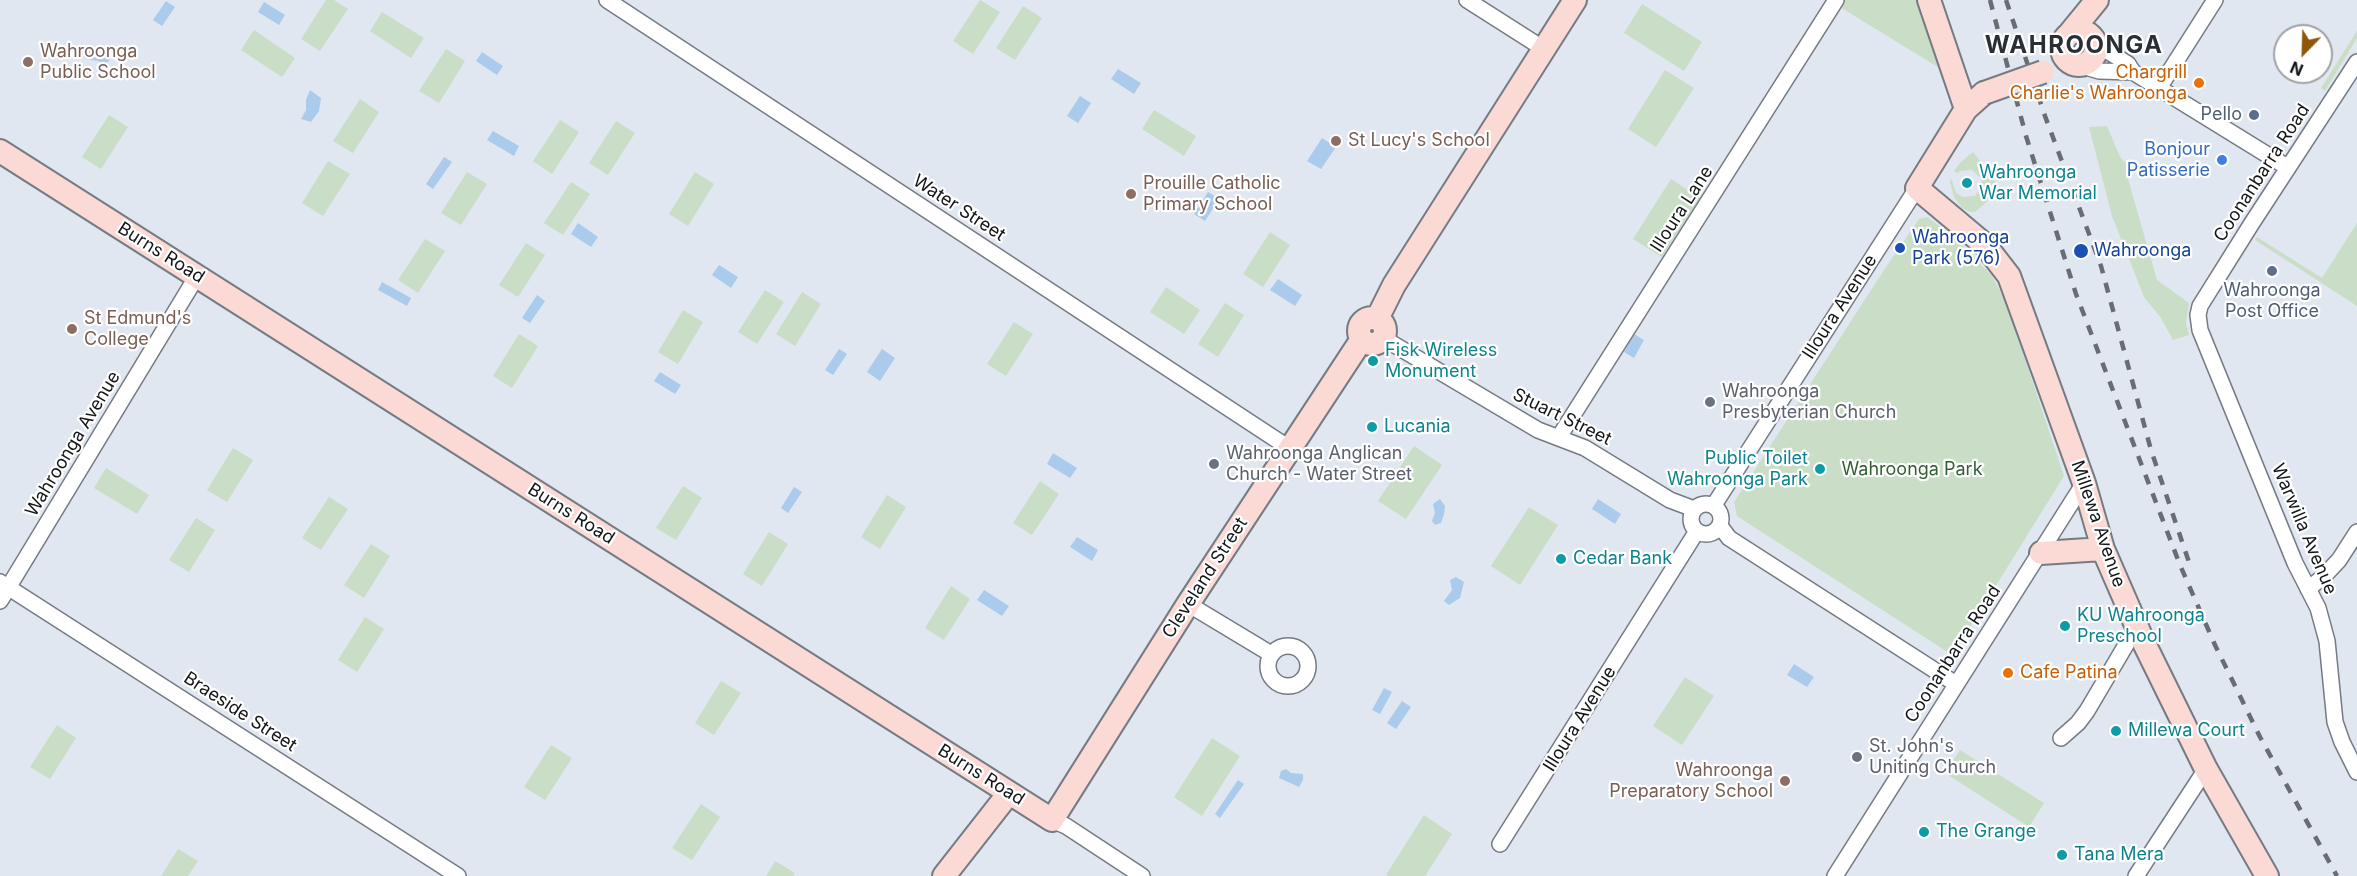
<!DOCTYPE html>
<html>
<head>
<meta charset="utf-8">
<style>
	body { margin:0 }
	#map { position:relative; width:2357px; height:876px; overflow:hidden; background:#e0e7f0; font-family:Inter,sans-serif }
	canvas { display:block }
	.north { position:absolute; left:2273px; top:24px; width:60px; height:60px; box-sizing:border-box; background:#fff; border:2px solid #a1a2a3; border-radius:50%; rotate:203deg; font-size:16px; font-weight:700; line-height:24px; text-align:center; color:#131619 }
	.north::after { content:''; display:block; margin:auto; width:21px; height:27px; background:#8e580b; clip-path:polygon(50% 0,100% 100%,50% 72%,0 100%) }
</style>
</head>
<body>
<div id="map">
<canvas width="2357" height="876"></canvas>
<div class="north">N</div>
</div>
<script>
const ctx = document.querySelector('canvas').getContext('2d');
ctx.lineJoin = 'round';
function fill(path, color) {
  ctx.fillStyle = color;
  ctx.fill(path, 'evenodd');
}
function toPath(rows) {
  const path = new Path2D();
  for (const r of rows) {
    if (r.length === 3) {
      path.moveTo(r[0] + r[2], r[1]);
      path.arc(r[0], r[1], r[2], 0, 2 * Math.PI);
      continue;
    }
    path.moveTo(r[0], r[1]);
    for (let i = 2; i < r.length; i += 2) path.lineTo(r[i], r[i + 1]);
  }
  return path;
}
function stroke(path, color, width, dash) {
  ctx.strokeStyle = color;
  ctx.lineWidth = width;
  ctx.lineCap = dash ? 'butt' : 'round';
  ctx.setLineDash(dash || []);
  ctx.stroke(path);
}
function drawText(font, color, halo, rows, align = 'center') {
  ctx.font = font + ' Inter,sans-serif';
  ctx.lineWidth = 4.5;
  ctx.setLineDash([]);
  ctx.textBaseline = 'middle';
  ctx.strokeStyle = halo;
  ctx.fillStyle = color;
  for (const [text, x, y, turn = 0] of rows) {
    ctx.save();
    ctx.translate(x, y);
    ctx.rotate((+turn || 0) * Math.PI / 180);
    ctx.textAlign = isNaN(turn) ? turn : align;
    if (halo) ctx.strokeText(text, 0, 0);
    ctx.fillText(text, 0, 0);
    ctx.restore();
  }
}
fill(toPath([
	[326,0,334,0,348,9,320,51,301,39],
	[980,0,1000,12,973,54,953,41],
	[1844,0,1919,0,1941,69,1840,7],
	[1642,4,1702,42,1684,71,1624,33],
	[1023,6,1042,18,1015,60,996,48],
	[382,12,424,38,411,58,370,31],
	[254,30,295,58,282,77,241,50],
	[2357,31,2357,38,2325,91,2321,88],
	[446,49,465,61,439,103,419,91],
	[1665,70,1694,88,1656,147,1628,129],
	[360,99,379,112,353,153,333,141],
	[1154,110,1196,136,1184,156,1142,129],
	[109,115,128,127,101,169,82,157],
	[560,120,579,132,552,174,533,161],
	[616,121,635,133,608,175,589,163],
	[2107,126,2120,157,2133,170,2128,179,2157,280,2189,303,2186,323,2189,335,2173,340,2161,318,2144,297,2112,216,2089,127],
	[1973,152,1998,185,1990,199,1975,212,1970,212,1962,208,1954,197,1950,182,1951,178,1956,193,1963,197,1975,196,1981,188,1982,179,1972,170,1961,171,1957,173,1954,171,1960,163],
	[328,161,350,174,323,216,302,203],
	[467,172,487,184,461,225,441,213],
	[695,172,714,184,688,226,669,214],
	[1671,179,1700,198,1662,257,1633,239],
	[571,182,590,194,563,235,544,223],
	[1927,217,1954,237,1992,276,2006,302,2064,476,1956,650,1949,653,1737,516,1734,502,1886,267,1919,219],
	[2357,223,2357,306,2255,240,2257,237,2322,278],
	[1270,232,1290,245,1263,287,1243,274],
	[425,239,445,251,418,293,398,280],
	[526,243,545,255,518,297,499,285],
	[1166,287,1200,310,1184,334,1150,312],
	[765,290,784,302,757,344,738,332],
	[802,292,821,304,795,346,776,334],
	[1225,303,1244,315,1218,357,1198,344],
	[683,310,703,322,678,364,658,352],
	[1014,322,1033,334,1006,376,987,364],
	[519,334,538,346,512,388,493,376],
	[1414,446,1442,465,1406,519,1378,501],
	[233,448,253,460,227,502,207,490],
	[106,468,149,495,137,514,94,488],
	[1040,481,1059,494,1032,535,1013,523],
	[683,486,702,498,676,540,656,528],
	[887,495,906,507,880,549,861,537],
	[329,497,348,509,321,550,302,538],
	[1529,507,1558,525,1520,585,1491,566],
	[196,518,215,530,189,572,169,560],
	[769,532,788,544,762,586,743,574],
	[371,544,390,556,364,598,344,585],
	[951,586,970,599,944,640,925,628],
	[365,617,384,629,357,672,338,660],
	[1685,677,1714,696,1682,745,1653,726],
	[721,681,741,693,714,735,695,723],
	[57,725,76,738,50,779,30,767],
	[1212,738,1240,756,1202,816,1174,797],
	[551,745,572,758,545,800,524,787],
	[1960,750,2044,803,2029,827,1945,773],
	[701,804,720,817,692,860,672,848],
	[1424,815,1452,834,1425,876,1388,876,1386,875],
	[178,849,198,861,188,876,161,876],
	[775,861,795,873,793,876,766,876]
]), '#c9ddc7');
fill(toPath([
	[166,1,175,7,162,26,153,20],
	[264,2,285,15,279,25,258,12],
	[88,45,110,59,105,66,98,61,86,59,81,54],
	[482,52,503,66,497,75,476,61],
	[1118,69,1141,83,1134,94,1111,79],
	[310,90,321,98,319,111,311,122,301,119,306,110,306,100],
	[1080,96,1091,103,1078,123,1067,116],
	[493,131,519,146,514,156,487,140],
	[1322,138,1336,147,1321,169,1307,161],
	[444,157,452,162,433,189,426,184],
	[1208,192,1219,199,1205,221,1194,214],
	[578,223,598,237,591,247,571,234],
	[719,265,738,277,731,288,712,275],
	[1278,279,1302,295,1295,306,1270,290],
	[382,282,411,298,407,306,378,290],
	[537,295,545,301,530,323,522,318],
	[1634,334,1644,340,1634,358,1624,352],
	[839,349,847,354,833,375,825,370],
	[882,349,895,358,880,381,867,372],
	[660,372,681,385,675,394,654,381],
	[1053,453,1077,468,1070,478,1047,464],
	[794,487,802,492,788,513,781,508],
	[1440,499,1445,506,1444,514,1441,523,1435,525,1432,521,1435,513,1433,504],
	[1598,499,1621,514,1615,524,1592,509],
	[1077,537,1098,550,1092,561,1070,547],
	[1456,577,1464,582,1460,598,1449,605,1444,601,1452,590,1450,580],
	[984,590,1009,606,1002,616,977,600],
	[1794,664,1814,677,1807,687,1787,675],
	[1384,688,1392,692,1380,714,1372,710],
	[1402,701,1411,707,1396,729,1387,723],
	[1286,769,1291,773,1303,774,1303,780,1299,787,1279,778,1281,771],
	[1238,780,1244,784,1220,818,1215,814]
]), '#aacbec');
const street = toPath([
	[607,0,1289,448],
	[1467,0,1544,49],
	[2096,44,2128,64,2133,72],
	[2357,62,2252,223,2200,306,2198,315,2200,330,2295,563,2318,608,2327,641,2335,722,2342,742,2357,772],
	[2079,65,2099,71,2133,72,2287,167],
	[2159,88,2215,0],
	[1383,338,1538,430,1585,448,1670,500,1694,509],
	[1559,437,1836,0],
	[1706,519,15],
	[1714,505,1917,188],
	[1720,526,1729,538,1956,684],
	[0,582,458,876],
	[2308,589,2323,577,2339,560,2357,532],
	[0,601,197,276],
	[1188,604,1271,654],
	[1288,666,20],
	[2061,738,2078,723,2087,711,2130,638,2141,635],
	[1052,820,1066,826,1142,876],
	[1500,844,1697,531],
	[1835,876,2084,483],
	[2136,876,2206,769]
]);
const secondary = toPath([
	[1929,0,1966,109],
	[2079,48,17],
	[2070,33,2097,0],
	[1984,93,1966,109,1917,188,1985,245,2009,276,2084,483,2103,549,2143,641,2206,769,2267,876],
	[0,151,1052,820,1188,604,1362,339],
	[1372,331,13],
	[1377,319,1394,285,1575,0],
	[2041,553,2103,549],
	[944,876,1009,793]
]);
stroke(street, '#757b83', 18);
stroke(secondary, '#757b83', 26);
stroke(street, '#fff', 15);
stroke(secondary, '#fbd9d5', 22);
stroke(toPath([
	[1990,0,2026,136,2076,294,2180,565,2215,645,2260,737,2337,876],
	[2006,0,2045,116,2101,266,2151,450,2191,568]
]), '#686d72', 4.5, [10, 10]);
const secondaryBridge = toPath([
	[1984,93,2043,72]
]);
stroke(secondaryBridge, '#757b83', 26, []);
stroke(secondaryBridge, '#fbd9d5', 22);
for (const [x, y, r, color] of [
	[28,62,6,"#8d6e63"],
	[2199,83,6,"#e8710a"],
	[2254,115,6,"#5c6f8a"],
	[1336,141,6,"#8d6e63"],
	[2222,160,6,"#3f7fe0"],
	[1967,183,6,"#0f9aa8"],
	[1131,194,6,"#8d6e63"],
	[1900,248,6,"#1a4fb4"],
	[2081,251,8,"#1a4fb4"],
	[2272,271,6,"#5c6f8a"],
	[72,329,6,"#8d6e63"],
	[1373,361,6,"#0f9aa8"],
	[1710,402,6,"#6b7280"],
	[1372,427,6,"#0f9aa8"],
	[1214,464,6,"#6b7280"],
	[1820,469,6,"#0f9aa8"],
	[1561,559,6,"#0f9aa8"],
	[2065,626,6,"#0f9aa8"],
	[2008,673,6,"#e8710a"],
	[2116,731,6,"#0f9aa8"],
	[1857,757,6,"#6b7280"],
	[1785,781,6,"#8d6e63"],
	[1924,832,6,"#0f9aa8"],
	[2062,855,6,"#0f9aa8"]
]) {
  const dot = new Path2D();
  dot.arc(x, y, r, 0, 2 * Math.PI);
  ctx.fillStyle = color;
  ctx.fill(dot);
  stroke(dot, '#fff', 2);
}
drawText('18px', '#785e54', '#fff', [
	["Wahroonga",40,52],
	["Public School",40,73],
	["St Lucy's School",1348,141],
	["Prouille Catholic",1143,184],
	["Primary School",1143,205],
	["St Edmund's",84,319],
	["College",84,340],
	["Wahroonga",1773,771,"right"],
	["Preparatory School",1773,792,"right"]
], 'left');
drawText('18px', '#c56008', '#fff', [
	["Chargrill",2187,73],
	["Charlie's Wahroonga",2187,94],
	["Cafe Patina",2020,673,"left"]
], 'right');
drawText('18px', '#4e5e75', '#fff', [
	["Pello",2242,115],
	["Wahroonga",2272,291,"center"],
	["Post Office",2272,312,"center"]
], 'right');
drawText('18px', '#366cbe', '#fff', [
	["Bonjour",2210,150],
	["Patisserie",2210,171]
], 'right');
drawText('18px', '#0d838f', '#fff', [
	["Wahroonga",1979,173],
	["War Memorial",1979,194],
	["Fisk Wireless",1385,351],
	["Monument",1385,372],
	["Lucania",1384,427],
	["Public Toilet",1808,459,"right"],
	["Wahroonga Park",1808,480,"right"],
	["Cedar Bank",1573,559],
	["KU Wahroonga",2077,616],
	["Preschool",2077,637],
	["Millewa Court",2128,731],
	["The Grange",1936,832],
	["Tana Mera",2074,855]
], 'left');
drawText('18px', '#131619', '#fff', [
	["Coonanbarra Road",2262,173,-57],
	["Water Street",959,208,33],
	["Illoura Lane",1682,209,-57],
	["Burns Road",161,253,32],
	["Illoura Avenue",1840,307,-57],
	["Stuart Street",1562,417,26],
	["Wahroonga Avenue",73,444,-59],
	["Burns Road",571,514,32],
	["Millewa Avenue",2098,524,71],
	["Warwilla Avenue",2304,529,67],
	["Cleveland Street",1205,578,-57],
	["Coonanbarra Road",1953,654,-57],
	["Braeside Street",240,712,33],
	["Illoura Avenue",1580,719,-58],
	["Burns Road",981,775,32]
]);
drawText('18px', '#164399', '#fff', [
	["Wahroonga",1912,238],
	["Park (576)",1912,259],
	["Wahroonga",2094,251]
], 'left');
drawText('18px', '#5b616d', '#fff', [
	["Wahroonga",1722,392],
	["Presbyterian Church",1722,413],
	["Wahroonga Anglican",1226,454],
	["Church - Water Street",1226,475],
	["St. John's",1869,747],
	["Uniting Church",1869,768]
], 'left');
drawText('18px', '#325f31', '#fff', [
	["Wahroonga Park",1912,470]
]);
ctx.letterSpacing = '1.5px';
drawText('bold 24px', '#2a2f36', '#fff', [
	["WAHROONGA",2074,46]
]);
ctx.letterSpacing = '0px';
</script>
</body>
</html>
